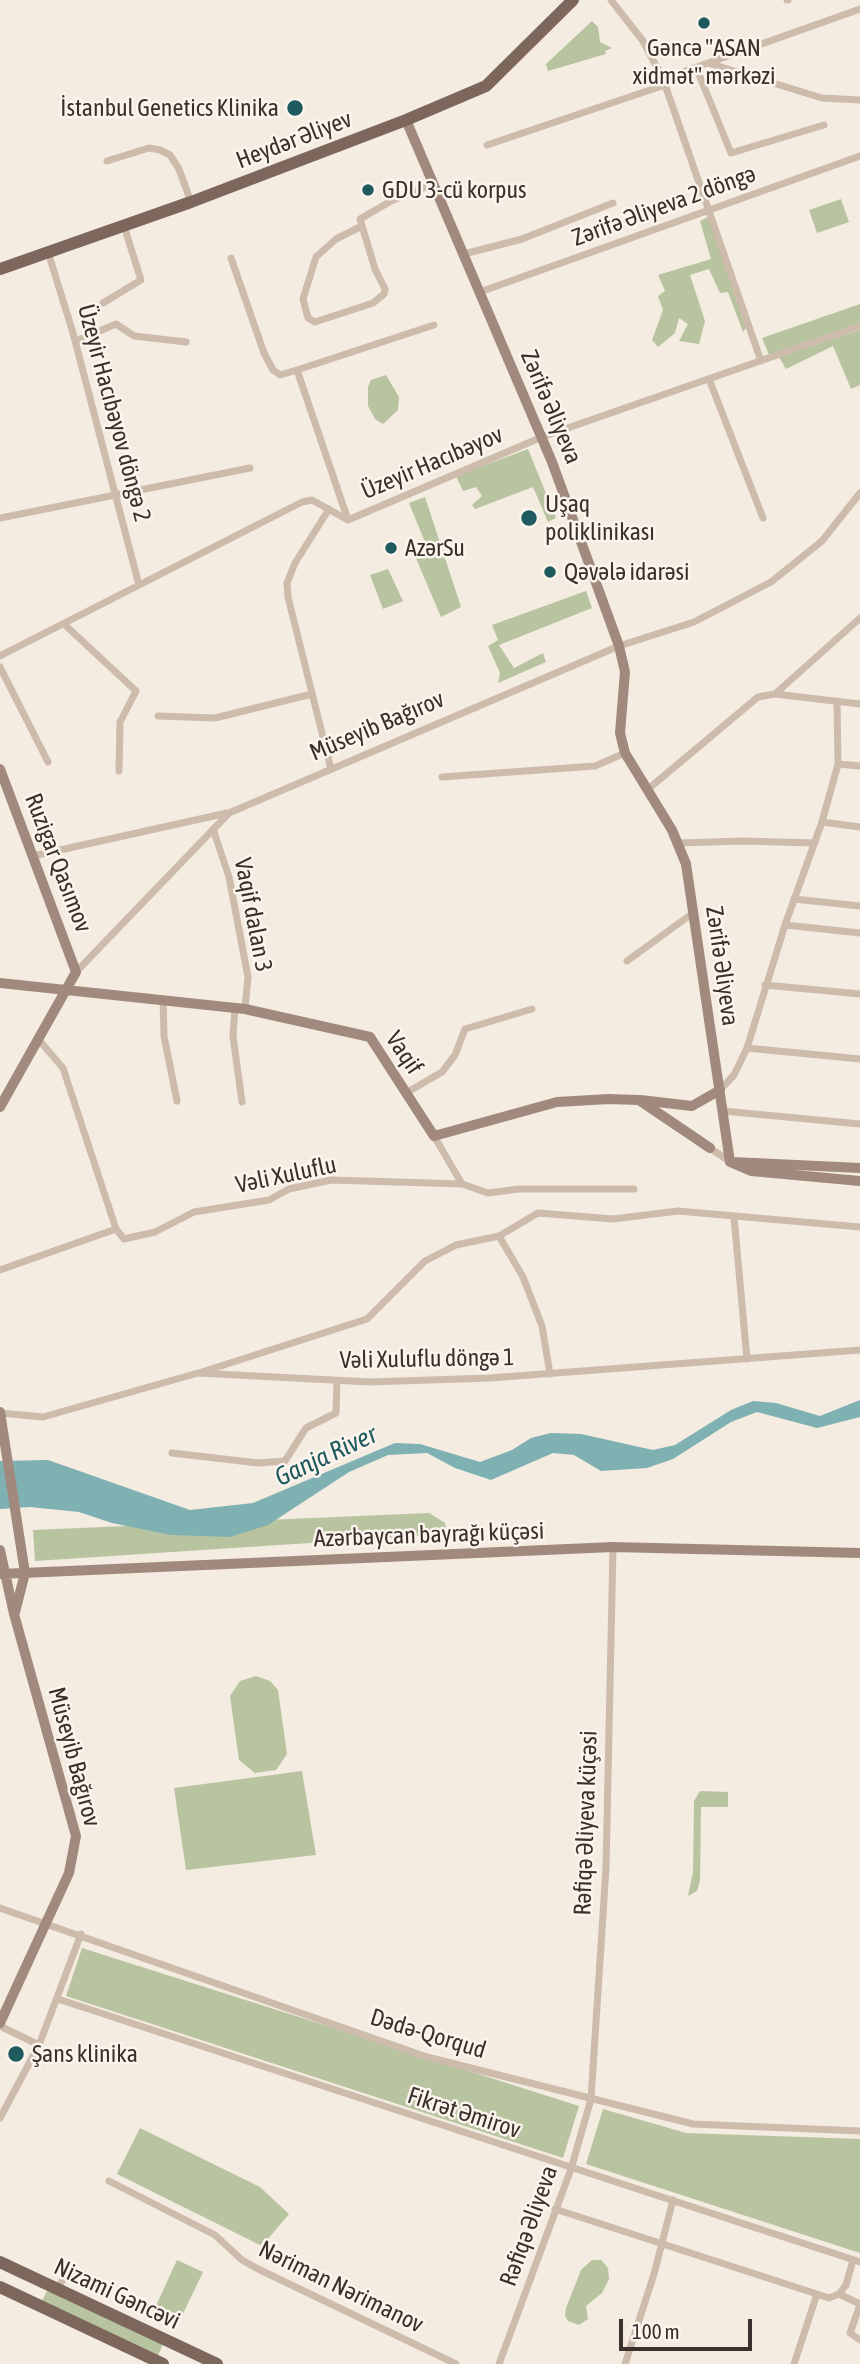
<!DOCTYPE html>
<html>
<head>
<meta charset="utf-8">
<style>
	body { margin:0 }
	#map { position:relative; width:860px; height:2364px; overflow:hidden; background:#f4ebe1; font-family:"Asap Condensed",sans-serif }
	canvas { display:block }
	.scale { position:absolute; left:619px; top:2319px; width:133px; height:32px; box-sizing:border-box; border:4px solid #3b302b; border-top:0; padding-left:9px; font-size:21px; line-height:24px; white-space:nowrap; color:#3b302b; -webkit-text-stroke:5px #fbf5ee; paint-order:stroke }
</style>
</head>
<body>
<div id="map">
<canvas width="860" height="2364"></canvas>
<div class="scale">100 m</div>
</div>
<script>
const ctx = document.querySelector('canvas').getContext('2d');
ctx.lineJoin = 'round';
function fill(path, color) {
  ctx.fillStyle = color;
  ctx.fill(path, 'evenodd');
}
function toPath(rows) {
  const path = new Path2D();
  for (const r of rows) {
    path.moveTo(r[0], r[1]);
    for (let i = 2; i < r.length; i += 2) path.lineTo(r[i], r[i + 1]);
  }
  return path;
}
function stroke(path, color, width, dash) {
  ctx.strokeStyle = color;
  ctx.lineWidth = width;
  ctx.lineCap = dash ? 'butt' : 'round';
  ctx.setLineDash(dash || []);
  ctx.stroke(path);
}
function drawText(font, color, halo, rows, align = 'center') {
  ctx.font = font + ' "Asap Condensed",sans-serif';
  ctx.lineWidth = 5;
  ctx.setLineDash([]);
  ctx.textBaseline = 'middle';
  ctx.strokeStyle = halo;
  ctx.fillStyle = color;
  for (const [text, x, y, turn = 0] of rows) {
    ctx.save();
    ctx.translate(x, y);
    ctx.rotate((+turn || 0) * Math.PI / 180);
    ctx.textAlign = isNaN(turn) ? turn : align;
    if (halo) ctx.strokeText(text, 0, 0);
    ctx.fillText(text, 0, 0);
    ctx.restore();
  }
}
fill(toPath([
	[592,21,598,27,600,42,612,48,605,51,606,54,548,71,546,64],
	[841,199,849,222,817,233,809,210],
	[708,217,747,327,743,332,728,292,720,293,709,269,690,275,705,321,699,344,679,341,688,324,679,318,675,333,658,347,652,340,663,310,658,296,665,291,658,275,711,259,700,221],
	[860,304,860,323,769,355,762,338],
	[860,330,860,385,851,389,833,346,786,369,779,357],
	[386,375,399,397,398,410,383,424,375,419,368,406,368,387,371,380],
	[528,449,556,518,548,522,533,487,475,509,472,505,482,496,476,487,463,491,456,476],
	[425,497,461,607,441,617,415,556,429,552,409,503],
	[388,569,403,601,383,609,370,575],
	[586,591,592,608,499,645,514,668,543,653,546,662,498,683,500,673,488,646,498,640,492,625],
	[429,1513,445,1523,447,1534,35,1561,33,1530],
	[256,1676,270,1681,278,1690,287,1754,276,1770,255,1773,239,1760,230,1696,240,1681],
	[302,1771,316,1855,186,1870,174,1788],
	[700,1791,728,1792,728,1807,701,1807,700,1880,697,1891,688,1896,693,1872,694,1801],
	[82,1948,579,2106,563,2158,66,1996],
	[603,2109,686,2133,860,2139,860,2253,586,2164],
	[140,2128,260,2187,289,2214,262,2246,117,2174],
	[177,2260,203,2272,179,2322,154,2310],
	[592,2260,601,2260,608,2268,609,2279,602,2293,586,2306,588,2319,579,2325,568,2321,565,2316,566,2308,581,2270],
	[48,2289,163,2344,157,2358,42,2301]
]), '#b8c4a0');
fill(toPath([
	[860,1400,860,1417,817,1428,757,1412,731,1422,673,1459,647,1468,601,1471,574,1455,553,1453,491,1480,455,1468,427,1453,388,1455,349,1472,268,1525,230,1537,171,1535,112,1523,79,1512,30,1507,0,1509,0,1461,48,1460,190,1510,253,1503,395,1443,420,1444,480,1462,512,1450,531,1438,551,1433,581,1434,653,1450,675,1445,731,1410,753,1401,776,1403,820,1416]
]), '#7fb0b2');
stroke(toPath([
	[611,0,643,41,663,79,761,361],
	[787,0,788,0],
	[708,63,822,98,860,100],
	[696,67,731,153,824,125],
	[663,79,860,9],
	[487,145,665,85],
	[107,161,149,148,160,150,170,155,179,169,191,202],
	[360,227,336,239,316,257,303,299,308,318,315,322,373,303,384,294,385,289,375,269,360,219,391,201,433,184],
	[48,252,73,333,139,585],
	[464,254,522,239,613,203],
	[231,258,264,353,273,370,280,375,297,370],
	[480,292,860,156],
	[103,303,141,280,124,226],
	[76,341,116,324,134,336,186,342],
	[709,379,763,518],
	[329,509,295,563,287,583,288,597,331,769],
	[0,518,250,468],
	[348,520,297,370,434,325],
	[64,624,136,691,120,722,119,771],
	[0,656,302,502,312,500,348,520,542,437,860,326],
	[0,667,48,762],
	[775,694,860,618],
	[158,716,215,718,312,694],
	[838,764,860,766],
	[442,777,595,766,625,753],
	[647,790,758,697,775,694,860,704],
	[822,822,860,827],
	[213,829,229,877,248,977,245,1009],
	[679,843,742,841,815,843],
	[33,856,227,813],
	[794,899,860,906],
	[785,925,860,933],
	[627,961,693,913],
	[76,972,229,813,619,646,694,622,771,582,822,541,860,493],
	[765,985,860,994],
	[163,999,164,1036,177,1101],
	[235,1008,233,1036,242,1102],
	[38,1039,63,1068,116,1229],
	[747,1048,860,1059],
	[720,1090,734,1075,747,1048,785,925,822,822,838,764,837,701],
	[406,1093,442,1072,455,1055,465,1029,532,1009],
	[723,1111,860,1124],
	[710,1148,729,1161],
	[462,1184,488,1193,519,1189,634,1189],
	[734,1217,747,1359],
	[499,1236,523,1277,542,1326,550,1374],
	[0,1270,116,1229,124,1239,155,1232,194,1212,269,1200,289,1189,331,1180,462,1184,434,1136],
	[202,1372,367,1319,425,1261,456,1245,499,1236,538,1213,613,1219,678,1211,860,1227],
	[0,1413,43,1417,198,1373,370,1382,490,1378,860,1350],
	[172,1453,258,1463,285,1461,306,1428,336,1413,337,1381],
	[0,1908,427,2057,693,2124,860,2131],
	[58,1999,860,2262],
	[0,2026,39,2045],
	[0,2118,39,2045,81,1934],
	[109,2181,215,2235,242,2260,258,2269,456,2364],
	[555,2209,817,2294,794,2364],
	[57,2289,66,2275],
	[817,2294,829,2298,839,2294,846,2285,853,2260],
	[839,2294,860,2304],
	[860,2305,850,2333,860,2340],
	[499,2364,571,2169,591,2099,606,1868,613,1547],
	[625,2364,654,2274,673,2200]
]), '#cdbbac', 7);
stroke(toPath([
	[406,120,552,462,619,646,625,672,620,733,625,753,672,830,686,864,730,1162],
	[0,769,76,972,0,1107],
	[0,983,245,1009,370,1037,434,1136,557,1102,609,1099,639,1100,710,1148],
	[640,1100,692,1106,720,1090],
	[730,1162,751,1171,860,1181],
	[733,1162,860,1168],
	[0,1412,25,1573,15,1612],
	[0,1550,14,1614,76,1836,69,1873,0,2023],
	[0,1574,613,1547,860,1553]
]), '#a18a7d', 10);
stroke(toPath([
	[0,269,191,202,406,120,486,86,573,0],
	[0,2262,217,2364],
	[0,2287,163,2364]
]), '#7d675c', 12);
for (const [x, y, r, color] of [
	[704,23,7,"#1f5a5e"],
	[295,108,9,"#1f5a5e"],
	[368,190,7,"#1f5a5e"],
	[529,518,9,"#1f5a5e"],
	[391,548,7,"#1f5a5e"],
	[550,572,7,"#1f5a5e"],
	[16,2054,9,"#1f5a5e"]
]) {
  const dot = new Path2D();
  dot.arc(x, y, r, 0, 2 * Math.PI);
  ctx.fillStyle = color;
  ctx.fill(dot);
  stroke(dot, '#fbf5ee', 2.5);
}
drawText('24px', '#3b302b', '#fbf5ee', [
	["Gəncə \"ASAN",704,48,"center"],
	["xidmət\" mərkəzi",704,76,"center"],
	["İstanbul Genetics Klinika",279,108,"right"],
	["GDU 3-cü korpus",382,190],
	["Uşaq",545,504],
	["poliklinikası",545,532],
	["AzərSu",405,548],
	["Qəvələ idarəsi",564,572],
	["Şans klinika",32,2054]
], 'left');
drawText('24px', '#3b302b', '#fbf5ee', [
	["Heydər Əliyev",294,140,-21],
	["Zərifə Əliyeva 2 döngə",664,206,-20],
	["Zərifə Əliyeva",551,407,67],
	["Üzeyir Hacıbəyov döngə 2",114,413,75],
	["Üzeyir Hacıbəyov",432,463,-23],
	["Müseyib Bağırov",377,726,-23],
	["Ruzigar Qasımov",58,863,69],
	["Vaqif dalan 3",253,915,79],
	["Zərifə Əliyeva",722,966,82],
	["Vaqif",404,1053,56],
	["Vəli Xuluflu",286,1175,-12],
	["Vəli Xuluflu döngə 1",427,1359,-1],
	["Azərbaycan bayrağı küçəsi",429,1535,-2],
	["Müseyib Bağırov",74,1757,75],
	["Rəfiqə Əliyeva küçəsi",586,1823,-88],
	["Dədə-Qorqud",428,2034,17],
	["Fikrət Əmirov",464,2113,18],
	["Rəfiqə Əliyeva",529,2226,-70],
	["Nəriman Nərimanov",341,2287,26],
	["Nizami Gəncəvi",117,2294,25]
]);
drawText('italic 26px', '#1f5a5e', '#fbf5ee', [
	["Ganja River",326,1456,-25]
]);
</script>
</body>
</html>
